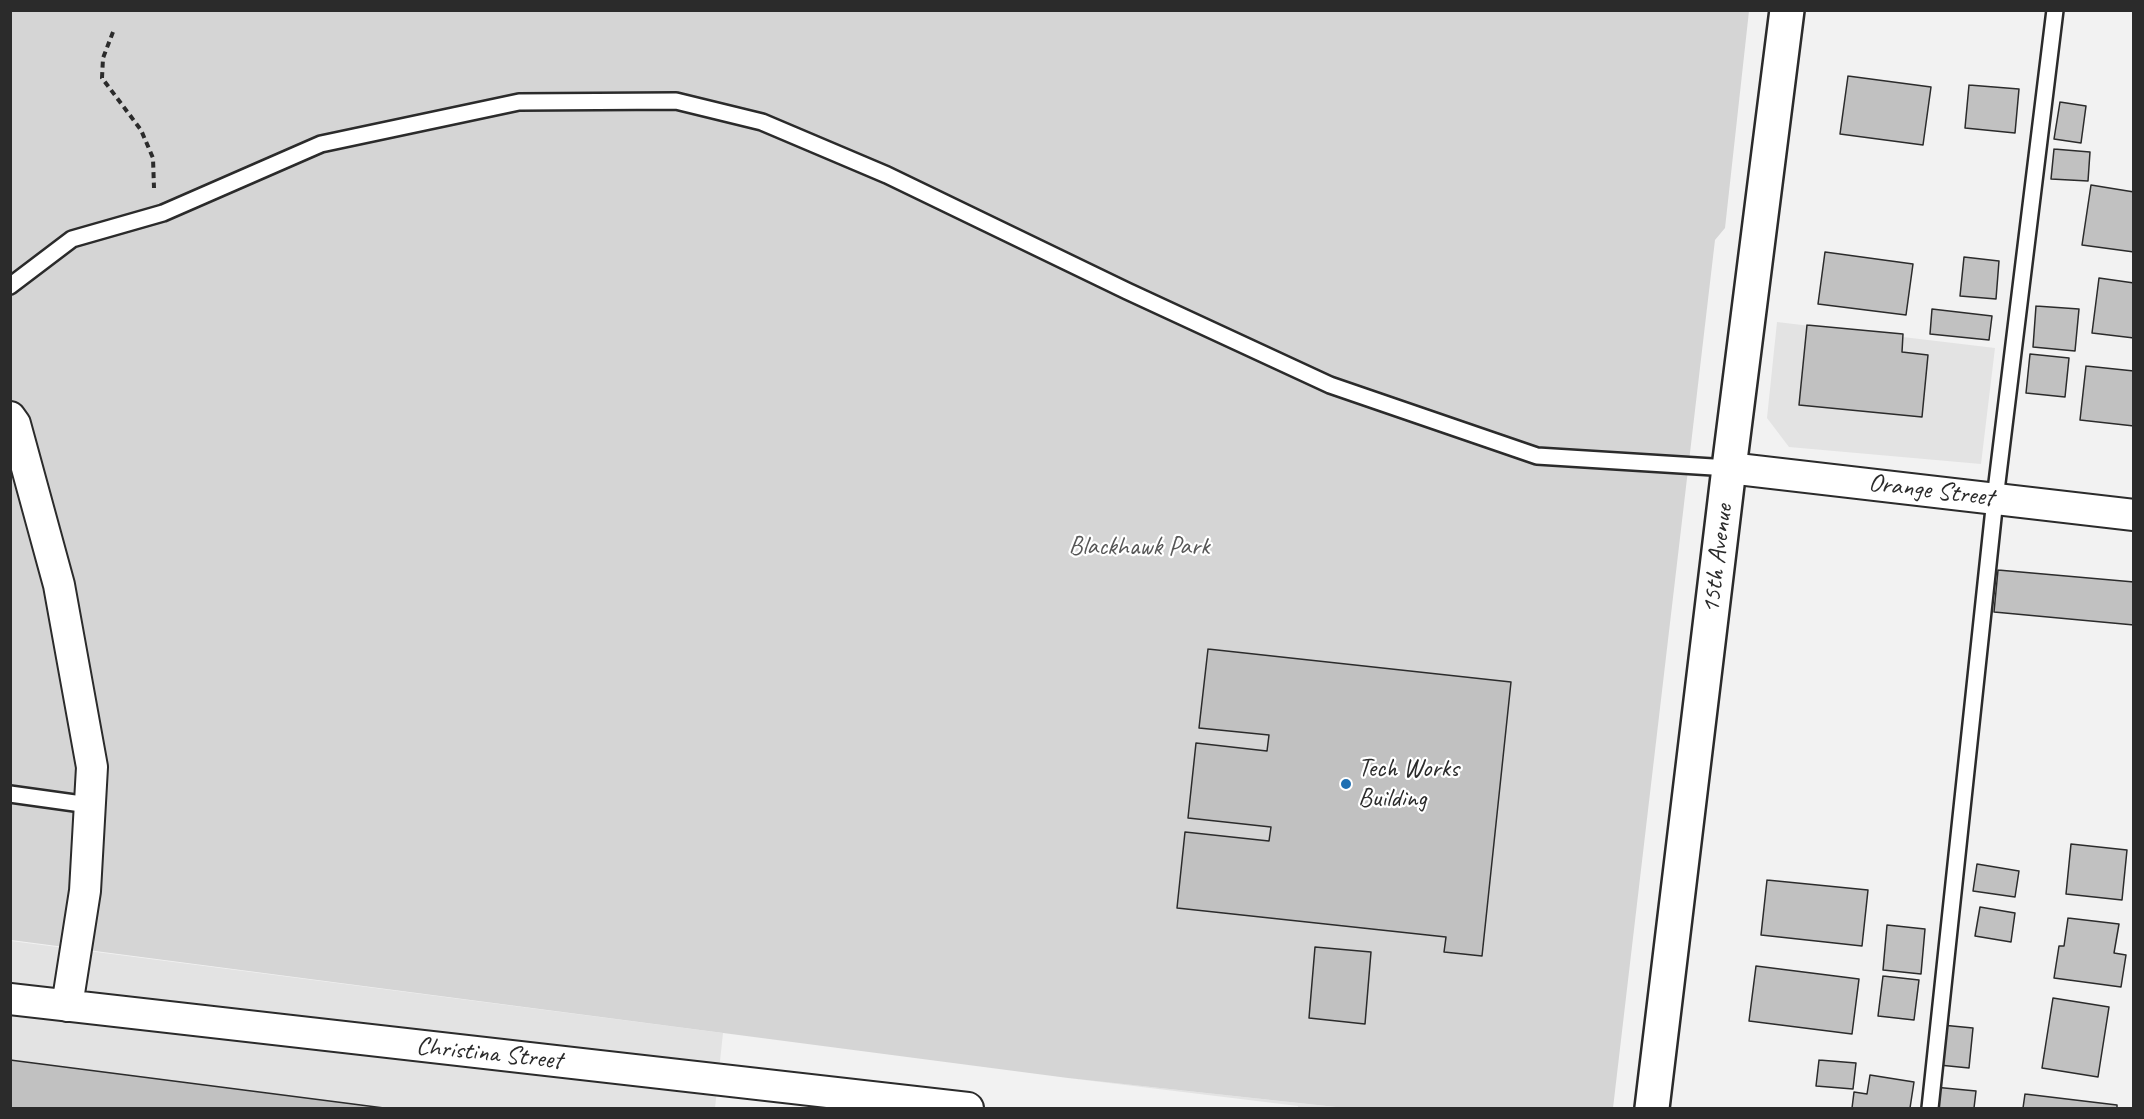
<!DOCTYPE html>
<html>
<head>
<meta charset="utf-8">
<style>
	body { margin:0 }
	#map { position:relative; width:2144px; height:1119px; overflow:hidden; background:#f2f2f2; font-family:Caveat,sans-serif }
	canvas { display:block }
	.frame { position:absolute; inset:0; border:12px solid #2b2b2b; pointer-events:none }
</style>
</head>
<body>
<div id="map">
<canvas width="2144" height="1119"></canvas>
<div class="frame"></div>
</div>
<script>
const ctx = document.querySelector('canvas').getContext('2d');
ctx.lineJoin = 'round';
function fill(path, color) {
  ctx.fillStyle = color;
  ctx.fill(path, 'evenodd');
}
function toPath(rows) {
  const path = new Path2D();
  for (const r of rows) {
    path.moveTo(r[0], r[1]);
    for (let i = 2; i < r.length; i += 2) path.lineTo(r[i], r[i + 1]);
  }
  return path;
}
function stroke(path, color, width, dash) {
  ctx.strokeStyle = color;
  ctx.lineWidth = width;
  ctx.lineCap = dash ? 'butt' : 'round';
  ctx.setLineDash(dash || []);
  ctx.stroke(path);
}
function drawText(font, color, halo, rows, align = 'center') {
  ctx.font = font + ' Caveat,sans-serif';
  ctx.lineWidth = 4.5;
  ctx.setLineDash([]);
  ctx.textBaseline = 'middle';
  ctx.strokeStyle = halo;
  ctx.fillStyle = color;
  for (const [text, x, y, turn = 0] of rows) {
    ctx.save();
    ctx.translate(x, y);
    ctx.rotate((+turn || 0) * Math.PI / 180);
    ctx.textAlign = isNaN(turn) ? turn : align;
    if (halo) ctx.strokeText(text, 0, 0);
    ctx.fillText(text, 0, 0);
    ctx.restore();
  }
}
fill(toPath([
	[1777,322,1995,348,1981,464,1789,447,1767,418],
	[11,941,723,1033,715,1108,11,1108],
	[1068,1078,1345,1108,1298,1108,1298,1106]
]), '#e3e3e3');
fill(toPath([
	[11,11,1749,11,1725,228,1715,240,1613,1108,1345,1108,1068,1078,11,940]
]), '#d5d5d5');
const building = toPath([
	[1848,76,1931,87,1923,145,1840,134,1848,76],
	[1969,85,2019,89,2015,133,1965,128,1969,85],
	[2060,102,2086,106,2081,143,2054,139,2060,102],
	[2054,149,2090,152,2088,181,2051,179,2054,149],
	[2091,185,2134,192,2134,252,2082,245,2091,185],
	[1825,252,1913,264,1906,315,1818,304,1825,252],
	[1964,257,1999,261,1996,299,1960,296,1964,257],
	[2099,278,2134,283,2134,338,2092,333,2099,278],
	[2036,306,2079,309,2075,351,2033,347,2036,306],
	[1932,309,1992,316,1989,340,1930,334,1932,309],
	[1807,325,1903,334,1902,352,1928,355,1922,417,1799,405,1807,325],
	[2030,354,2069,358,2065,397,2026,393,2030,354],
	[2086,366,2134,371,2134,426,2080,420,2086,366],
	[1998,570,2134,582,2134,625,1994,612,1998,570],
	[1208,649,1511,682,1482,956,1444,952,1446,937,1177,908,1185,832,1269,841,1271,827,1188,818,1196,743,1267,751,1269,735,1199,728,1208,649],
	[2071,844,2127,850,2122,900,2066,894,2071,844],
	[1977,864,2019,871,2015,897,1973,891,1977,864],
	[1767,880,1868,890,1862,946,1761,935,1767,880],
	[1980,907,2015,913,2011,942,1975,936,1980,907],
	[2068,918,2119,924,2114,953,2126,955,2121,987,2054,978,2059,946,2064,946,2068,918],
	[1887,925,1925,929,1921,974,1883,970,1887,925],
	[1315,947,1371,952,1365,1024,1309,1018,1315,947],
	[1756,966,1859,979,1852,1034,1749,1021,1756,966],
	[1883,976,1919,980,1914,1020,1878,1016,1883,976],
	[2053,998,2109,1007,2098,1077,2042,1068,2053,998],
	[1942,1025,1973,1028,1969,1068,1939,1065,1942,1025],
	[10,1060,384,1108,10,1108,10,1060],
	[1819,1060,1856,1063,1853,1089,1816,1086,1819,1060],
	[1870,1075,1914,1082,1910,1108,1852,1108,1854,1092,1867,1094,1870,1075],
	[1934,1087,1976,1091,1974,1108,1932,1108,1934,1087],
	[2025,1094,2117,1105,2117,1108,2023,1108,2025,1094]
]);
fill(building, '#c1c1c1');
stroke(building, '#2b2b2b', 1.5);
const service = toPath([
	[10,286,72,239,163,213,321,144,519,102,676,101,762,122,887,175,1127,291,1330,385,1537,456,1729,468],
	[10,794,89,805],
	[1930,1108,1995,499,2055,10]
]);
const minor = toPath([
	[10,417,15,424,59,585,92,767,85,891,67,1006],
	[1729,468,2134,515],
	[10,999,968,1108]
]);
const secondary = toPath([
	[1652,1108,1729,468,1787,10]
]);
stroke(service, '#2b2b2b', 20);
stroke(minor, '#2b2b2b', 34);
stroke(secondary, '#2b2b2b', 38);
stroke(toPath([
	[113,32,103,58,102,78,141,130,153,158,154,188]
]), '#2b2b2b', 4, [6, 4.5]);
stroke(service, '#fff', 15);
stroke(minor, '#fff', 30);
stroke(secondary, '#fff', 33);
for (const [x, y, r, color] of [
	[1346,784,6,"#1f6fb2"]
]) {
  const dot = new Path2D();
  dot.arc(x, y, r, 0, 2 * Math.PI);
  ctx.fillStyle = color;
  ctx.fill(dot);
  stroke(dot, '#fff', 2);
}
drawText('26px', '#2b2b2b', '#fff', [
	["Orange Street",1931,491,7],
	["15th Avenue",1718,559,-83],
	["Christina Street",489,1054,6]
]);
drawText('26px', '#565656', '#fff', [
	["Blackhawk Park",1139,547]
]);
drawText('26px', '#2b2b2b', '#fff', [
	["Tech Works",1358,769],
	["Building",1358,799]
], 'left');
</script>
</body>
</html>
